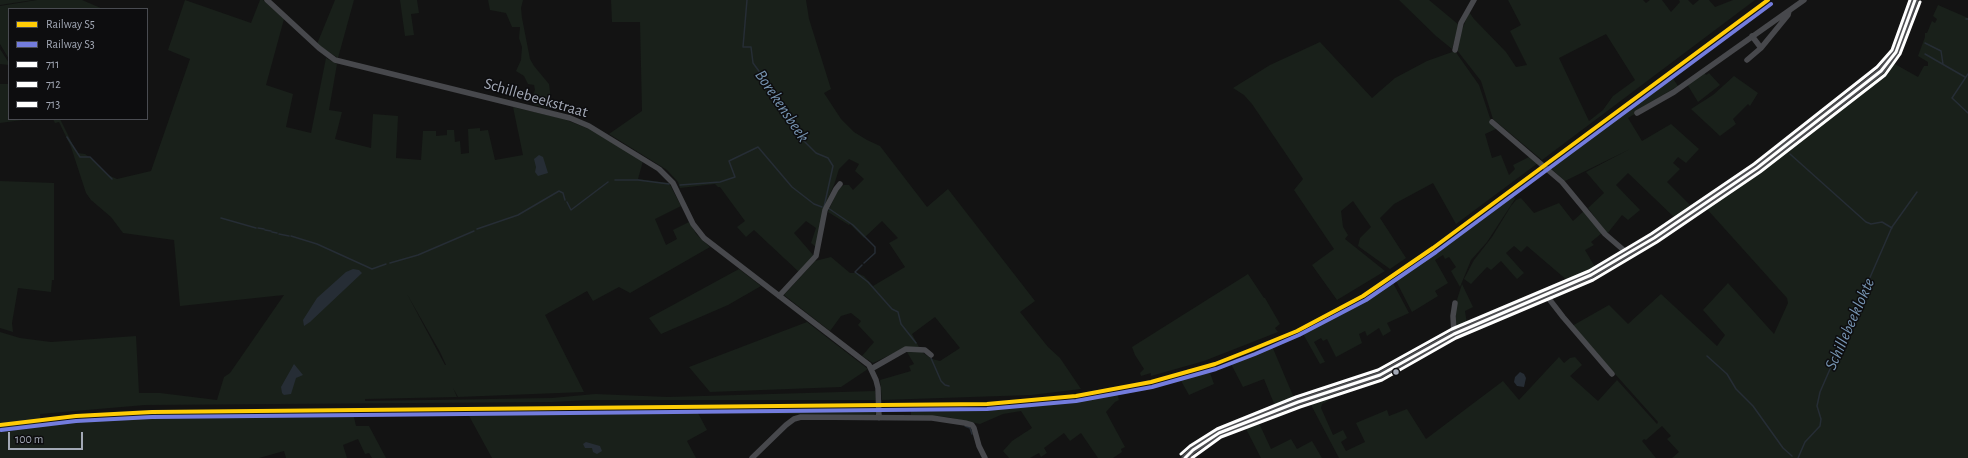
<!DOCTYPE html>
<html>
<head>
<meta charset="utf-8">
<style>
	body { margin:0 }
	#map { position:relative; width:1968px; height:458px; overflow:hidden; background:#131313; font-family:"Alegreya Sans",sans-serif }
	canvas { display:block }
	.legend { position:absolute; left:8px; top:8px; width:140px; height:112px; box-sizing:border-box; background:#0d0d0f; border:1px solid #494b51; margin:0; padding:5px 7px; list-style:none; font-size:12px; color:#a2a8b5 }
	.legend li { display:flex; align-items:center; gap:8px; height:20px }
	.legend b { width:20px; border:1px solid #494b51 }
	.scale { position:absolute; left:8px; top:432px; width:75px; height:18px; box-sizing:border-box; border:2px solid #a2a8b5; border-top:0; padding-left:5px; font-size:12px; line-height:14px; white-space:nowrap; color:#a2a8b5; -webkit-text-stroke:3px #0d0d0f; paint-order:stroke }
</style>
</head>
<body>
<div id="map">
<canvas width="1968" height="458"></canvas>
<ul class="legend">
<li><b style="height:5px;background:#ffcc06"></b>Railway S5</li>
<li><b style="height:5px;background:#737cdd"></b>Railway S3</li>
<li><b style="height:5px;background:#fff"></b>711</li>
<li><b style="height:5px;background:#fff"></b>712</li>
<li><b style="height:5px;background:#fff"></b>713</li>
</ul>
<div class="scale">100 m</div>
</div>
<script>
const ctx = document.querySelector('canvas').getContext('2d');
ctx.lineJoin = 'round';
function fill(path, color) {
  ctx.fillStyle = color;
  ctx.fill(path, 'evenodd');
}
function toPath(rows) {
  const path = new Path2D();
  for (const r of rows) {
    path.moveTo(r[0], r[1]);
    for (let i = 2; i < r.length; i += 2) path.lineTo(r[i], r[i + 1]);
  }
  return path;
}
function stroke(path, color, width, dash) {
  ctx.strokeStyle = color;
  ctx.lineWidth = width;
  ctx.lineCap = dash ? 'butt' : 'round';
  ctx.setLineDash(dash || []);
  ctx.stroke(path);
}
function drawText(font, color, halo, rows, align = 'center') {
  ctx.font = font + ' "Alegreya Sans",sans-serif';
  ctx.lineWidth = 3;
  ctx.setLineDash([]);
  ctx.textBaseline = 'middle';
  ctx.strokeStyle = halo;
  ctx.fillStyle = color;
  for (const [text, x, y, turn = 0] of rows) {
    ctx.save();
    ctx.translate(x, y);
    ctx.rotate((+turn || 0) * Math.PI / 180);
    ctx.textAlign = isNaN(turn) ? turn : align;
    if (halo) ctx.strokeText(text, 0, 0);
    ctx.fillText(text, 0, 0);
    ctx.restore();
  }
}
fill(toPath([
	[0,0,33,0,0,5],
	[37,0,82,0,103,9,9,9,9,59,0,44,0,6],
	[185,0,251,23,260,0,263,0,284,19,266,85,293,94,286,127,311,133,326,58,337,64,329,110,342,112,335,139,371,148,373,114,398,116,396,158,421,160,423,131,436,131,436,136,447,135,447,130,454,130,455,142,460,141,461,154,469,153,468,129,480,128,480,131,488,130,495,160,523,155,513,107,564,119,589,129,643,161,638,179,669,183,681,206,655,219,666,245,677,239,673,230,689,222,697,235,710,247,630,293,619,287,593,301,587,291,545,315,584,392,458,397,453,388,457,397,365,399,365,401,552,398,595,394,668,397,875,391,876,400,591,400,552,402,145,405,40,414,41,425,152,414,353,413,356,426,369,426,386,458,372,458,369,453,365,454,358,439,343,445,347,458,286,458,284,451,259,458,0,458,0,332,20,338,51,342,136,336,139,393,160,393,217,400,224,377,230,373,284,295,180,306,174,240,123,233,111,217,91,200,86,193,71,147,59,122,55,123,53,119,60,119,77,153,85,154,93,160,108,175,117,179,151,171,190,59,168,50],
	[407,294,440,352,446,365,445,365],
	[335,0,354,0,338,58,317,44],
	[400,0,417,0,419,13,411,14,414,35,405,36],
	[488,0,523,0,521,8,522,18,530,59,534,66,549,84,552,108,551,109,534,105,531,100,535,90,534,85,528,84,524,76,516,71,521,60,522,47,519,38,520,27,512,27,506,13,490,10],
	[611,0,806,0,809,19,831,89,824,93,841,119,854,132,867,140,880,146,927,207,948,189,1035,301,1020,312,1048,347,1060,358,1081,389,1031,395,882,400,880,380,911,371,909,366,914,364,907,352,922,352,932,359,940,361,960,348,935,317,912,334,919,347,905,348,873,363,862,356,874,342,858,325,861,321,851,313,841,316,830,331,784,295,815,261,831,257,850,273,857,273,864,276,873,286,905,267,889,243,898,238,882,221,864,238,850,224,849,225,828,212,838,189,844,185,849,185,853,190,864,179,855,171,859,164,849,159,839,169,834,185,824,207,816,247,811,243,816,228,806,221,794,233,814,256,799,272,754,230,746,237,737,227,745,221,720,187,718,187,715,184,680,188,678,182,667,170,609,134,642,111,640,22,612,22],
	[1399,0,1429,0,1459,25,1452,49,1436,36],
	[1508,0,1643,0,1646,3,1650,0,1662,0,1671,12,1680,2,1679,0,1688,0,1693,5,1699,0,1709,0,1715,7,1733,0,1755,0,1542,160,1493,119,1481,81,1456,49,1457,43,1469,12,1474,19,1506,52,1516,67,1527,65,1510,31,1521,25],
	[1606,34,1635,80,1613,96,1603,110,1589,121,1559,58],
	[1938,5,1968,18,1968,458,1672,458,1679,452,1667,439,1671,436,1662,426,1646,440,1644,439,1642,441,1656,458,1339,458,1309,401,1325,395,1328,401,1322,404,1321,408,1333,435,1343,430,1347,438,1341,442,1346,451,1365,442,1356,423,1387,410,1389,416,1407,409,1426,439,1503,381,1519,400,1559,357,1564,363,1570,358,1575,357,1582,365,1570,376,1598,401,1617,380,1657,424,1658,422,1572,326,1609,305,1628,324,1661,294,1717,346,1725,335,1703,310,1728,283,1774,334,1788,303,1787,298,1706,208,1806,135,1866,88,1893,63,1918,77,1924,66,1928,66,1928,62,1918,56,1925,37,1925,33,1927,33,1932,21,1935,23,1937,19,1933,16],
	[1320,42,1372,98,1395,78,1427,61,1455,51,1479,85,1490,118,1498,128,1485,134,1492,158,1501,155,1509,175,1515,169,1513,165,1531,156,1538,163,1456,224,1433,183,1394,204,1380,218,1406,258,1390,269,1358,246,1360,238,1371,227,1353,201,1341,211,1343,227,1348,235,1345,239,1385,271,1337,300,1312,265,1334,249,1294,190,1303,179,1252,104,1244,95,1233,88,1270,65],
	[0,49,9,63,9,65,0,64],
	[1704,72,1706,75,1709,73,1720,85,1698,102,1687,84],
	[1734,76,1758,93,1750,106,1748,104,1733,119,1736,124,1720,136,1691,109,1713,95],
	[1672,77,1678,86,1637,110,1638,112,1628,118,1642,141,1671,124,1699,149,1686,163,1678,157,1673,163,1680,169,1667,182,1693,208,1676,219,1628,173,1616,185,1640,210,1628,220,1622,215,1607,234,1588,208,1604,193,1586,172,1630,149,1565,181,1548,166],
	[0,84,9,84,9,119,30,119,0,123],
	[1545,168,1547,169,1513,194,1515,199,1487,242,1471,260,1460,287,1451,271,1456,267,1449,257,1445,259,1443,255,1435,260,1448,283,1435,291,1438,296,1412,312,1396,281],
	[0,181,54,183,54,280,52,280,51,292,18,288,12,323,13,332,0,328],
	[1521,198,1534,213,1559,203,1573,221,1585,210,1602,233,1591,242,1594,245,1585,250,1595,267,1568,281,1527,246,1521,252,1514,246,1506,253,1524,273,1517,279,1501,261,1491,270,1487,267,1471,284,1464,279,1474,260,1492,237,1511,206,1516,200],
	[739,269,761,286,728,305,661,334,649,318],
	[1248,274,1264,298,1265,298,1280,324,1275,328,1278,332,1204,361,1151,376,1151,373,1141,376,1140,373,1144,369,1135,355,1132,347],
	[1393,283,1409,313,1387,323,1391,331,1383,336,1379,328,1367,336,1365,331,1359,334,1362,343,1336,357,1327,339,1323,341,1321,338,1314,342,1325,362,1320,364,1302,332],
	[1462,284,1473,307,1465,311,1467,324,1456,329,1456,303],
	[807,322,868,369,841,387,710,392,689,367],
	[1272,346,1294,398,1275,406,1264,379,1243,387,1230,362],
	[1209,370,1214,384,1189,395,1180,379],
	[1117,393,1119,400,1115,402,1106,412,1125,447,1121,449,1122,452,1113,458,1098,458,1081,433,1070,441,1064,433,1044,448,1047,453,1041,457,1039,453,1030,458,1009,458,1003,451,1012,441,1032,428,1021,411,1003,414,980,424,947,417,911,415,911,409,970,410,1049,405],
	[715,409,876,409,876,413,874,415,698,413,707,430,687,441,696,458,492,458,468,414],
	[1258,421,1271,449,1291,439,1297,449,1312,441,1322,458,1261,458,1245,427]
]), '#19201a');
fill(toPath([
	[539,155,543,157,548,173,538,176,535,172,536,167,534,159],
	[353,269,359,270,362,273,310,322,304,326,303,320,317,298,346,272],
	[294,364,303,375,296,378,291,394,284,395,282,393,281,387],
	[1520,372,1524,374,1526,378,1524,387,1517,386,1514,382,1515,377],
	[586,442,600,446,602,451,597,454,593,452,592,448,585,448,583,444]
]), '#262d35');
stroke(toPath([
	[747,0,743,47,751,47,753,63,786,108,793,123,797,127,801,138,816,153,828,158,833,166,824,207],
	[1966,19,1968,19],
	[1925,43,1941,51,1943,64],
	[1925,54,1965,77],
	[1968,74,1952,98,1968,113],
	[67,137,80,157,90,157,112,179],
	[1786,150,1787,151],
	[1790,154,1866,222,1871,224,1882,222,1892,228],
	[615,180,638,180,669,184],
	[680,185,720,182,735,177,729,161,758,147,792,187,814,204,822,207],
	[567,202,571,210,608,182],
	[828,208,853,225,875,247,875,253,864,263],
	[221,218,256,228],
	[258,228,264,229],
	[477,229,518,215,559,191,563,193,565,200],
	[265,230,271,231],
	[272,232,277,233],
	[279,234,289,236],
	[291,236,317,244,372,269,386,264],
	[390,263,418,255,474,231],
	[862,265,855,272,868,282,892,309,898,312,901,324,916,343],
	[1707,356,1727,374,1736,389,1753,406,1783,448,1792,456],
	[931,358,941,381,945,385,949,386],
	[965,426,970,428,972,434],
	[1798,458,1805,442,1820,426,1821,419,1817,406,1820,392,1892,227,1917,192]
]), '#262d35', 1.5);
stroke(toPath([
	[267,0,319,48,335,60,570,118,589,126,659,169,673,183,693,224,704,238,869,365,876,380,878,388,879,418],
	[1752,36,1761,48],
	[1455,50,1461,23,1474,0],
	[1747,60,1761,48,1788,15,1789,11],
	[1637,113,1674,92,1804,0],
	[1492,122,1562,182,1605,234,1627,253],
	[1546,295,1563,317,1612,374],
	[779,296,816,256,825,210,836,189,840,184],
	[1454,334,1453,316,1455,303],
	[871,369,906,349,925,350,931,355],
	[752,458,786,425,794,419,801,417,932,418,965,423,972,425,974,428,979,446,985,458]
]), '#47484c', 5.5);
stroke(toPath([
	[1185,458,1193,450,1219,433,1298,402,1380,375,1454,334,1591,275,1654,238,1757,168,1881,71,1896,52,1915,0]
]), '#4b4c50', 7);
stroke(toPath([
	[1185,458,1193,450,1219,433,1298,402,1380,375,1454,334,1591,275,1654,238,1757,168,1881,71,1896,52,1915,0]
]), '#fff', 3);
stroke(toPath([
	[1192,458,1221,437,1300,407,1382,380,1456,338,1593,280,1657,242,1760,172,1885,75,1900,54,1920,2]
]), '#fff', 3);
stroke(toPath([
	[1181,454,1190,446,1217,429,1296,397,1378,370,1452,329,1589,271,1651,234,1754,164,1877,67,1892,50,1910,0]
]), '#fff', 3);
stroke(toPath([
	[0,425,76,416,152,412,987,404,1076,396,1151,382,1215,364,1253,349,1297,331,1363,296,1433,248,1768,0]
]), '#ffcc06', 4);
stroke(toPath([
	[1,430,76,421,152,417,987,409,1076,401,1152,387,1216,369,1255,354,1299,335,1366,300,1436,252,1771,4]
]), '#737cdd', 4);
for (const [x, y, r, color] of [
	[1396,372,3.5,"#a2a8b5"]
]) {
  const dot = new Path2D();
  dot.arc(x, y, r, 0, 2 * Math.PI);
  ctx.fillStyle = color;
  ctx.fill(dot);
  stroke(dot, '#0d0d0f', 1.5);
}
drawText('16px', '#a2a8b5', '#0d0d0f', [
	["Schillebeekstraat",536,98,16]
]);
drawText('italic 17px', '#7795b3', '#0d0d0f', [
	["Borekensbeek",782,106,56],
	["Schillebeeklokte",1850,324,-66]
]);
</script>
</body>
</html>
